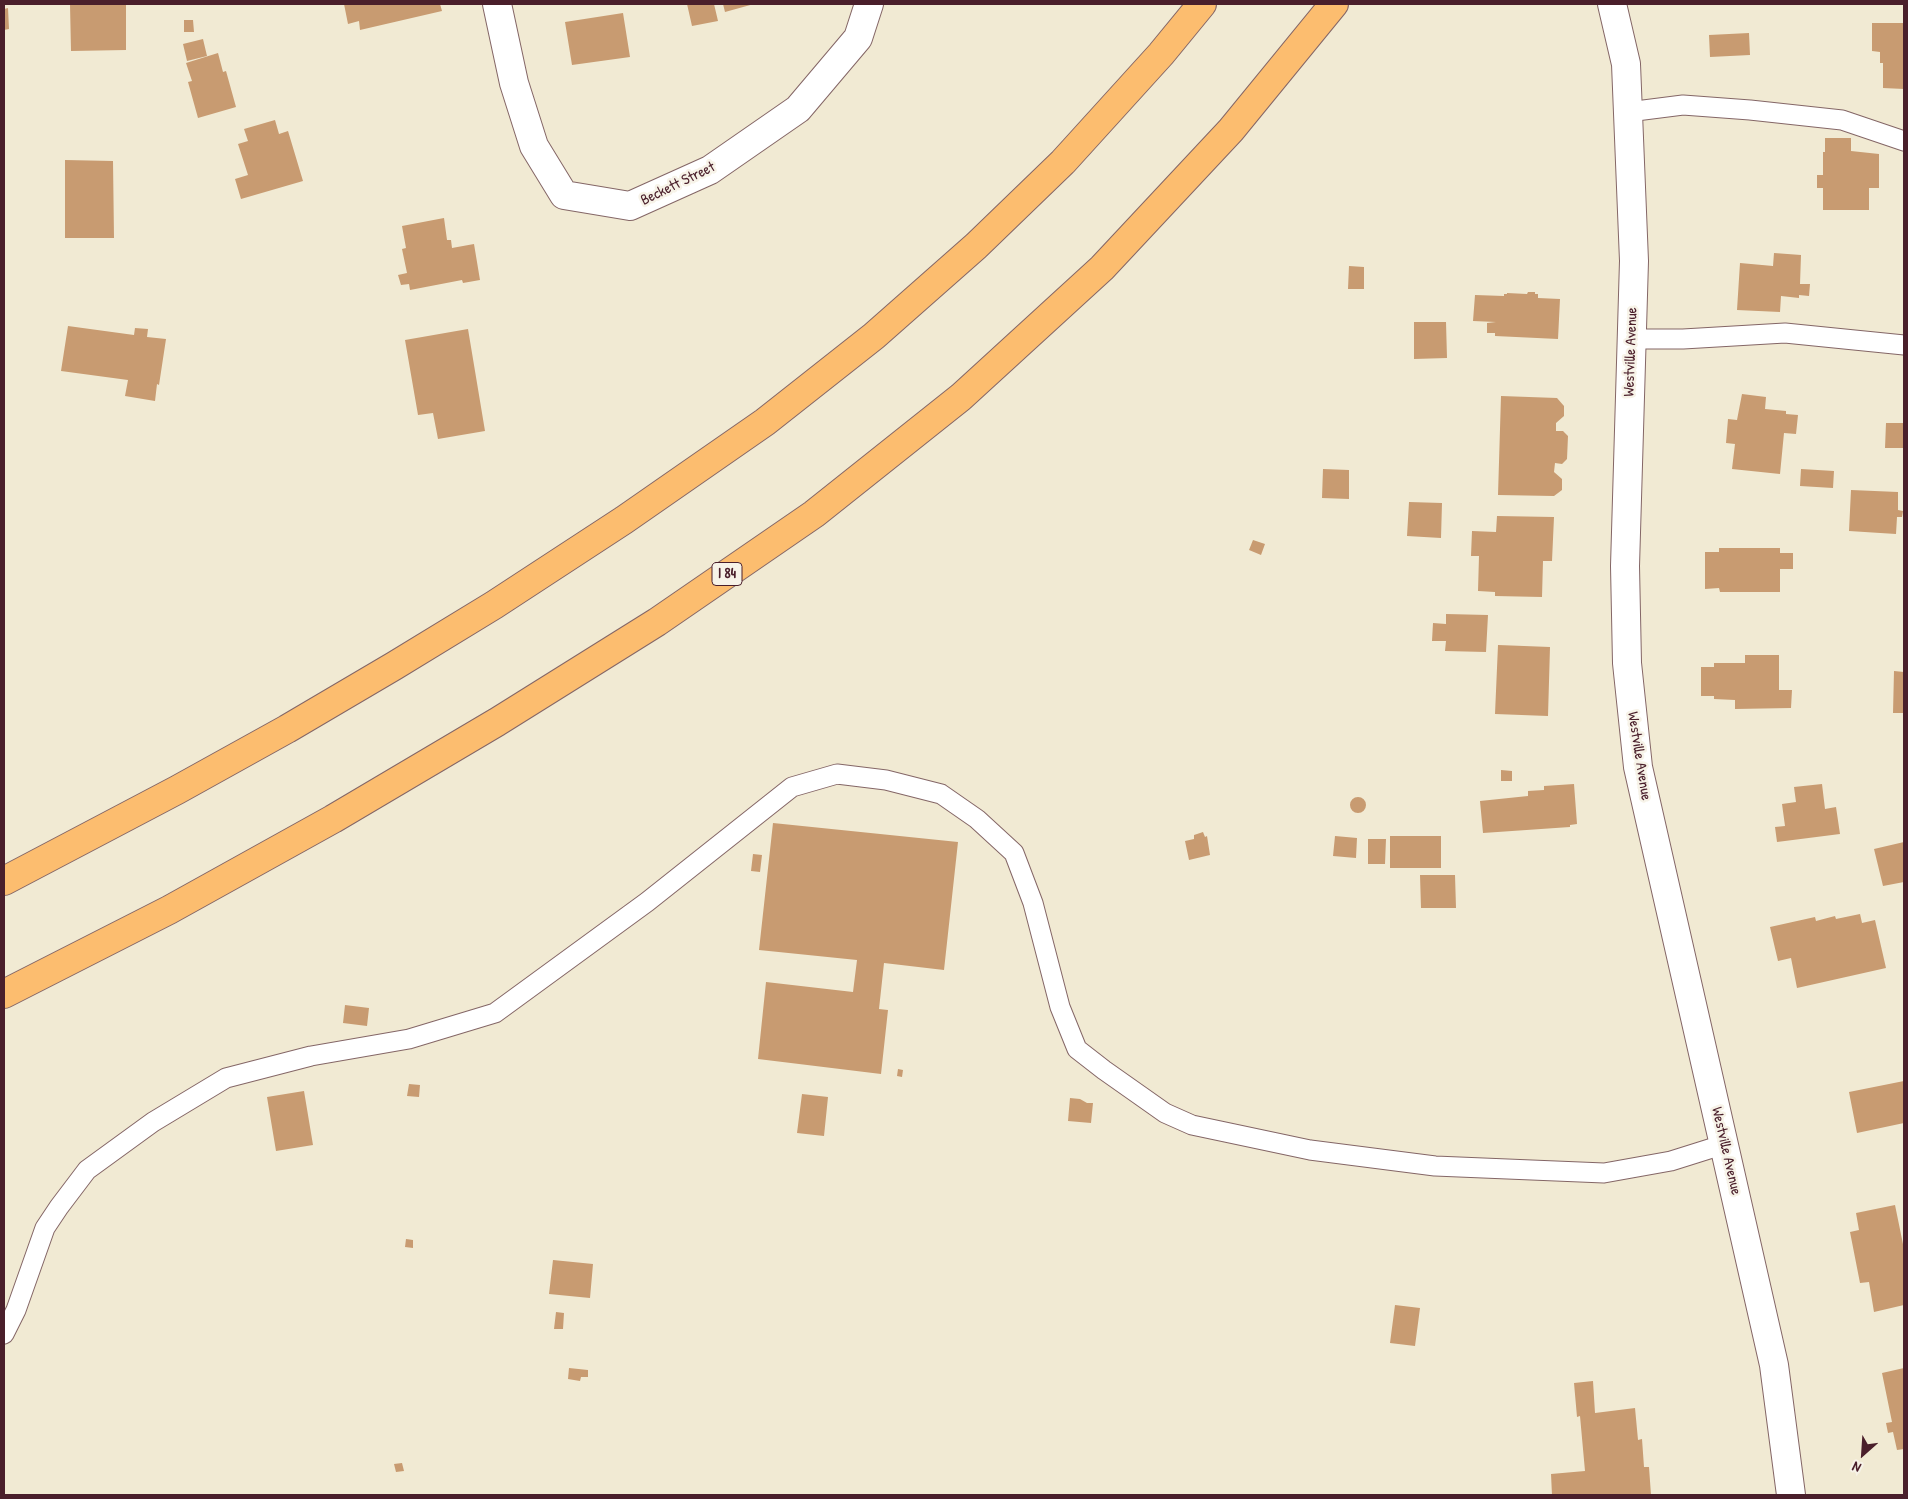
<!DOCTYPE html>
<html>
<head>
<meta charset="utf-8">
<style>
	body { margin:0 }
	#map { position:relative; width:1908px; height:1499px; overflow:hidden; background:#f1ead3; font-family:"Patrick Hand",sans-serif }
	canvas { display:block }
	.frame { position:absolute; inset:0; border:5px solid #4a1f2b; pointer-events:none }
	.north { position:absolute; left:1838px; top:1429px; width:50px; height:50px; -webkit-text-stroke:4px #f7f3e8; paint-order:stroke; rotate:206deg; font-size:14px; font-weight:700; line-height:20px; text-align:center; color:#4a1f2b }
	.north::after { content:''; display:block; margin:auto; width:18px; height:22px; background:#4a1f2b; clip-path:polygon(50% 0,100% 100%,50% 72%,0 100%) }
</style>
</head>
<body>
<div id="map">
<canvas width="1908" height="1499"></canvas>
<div class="frame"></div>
<div class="north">N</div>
</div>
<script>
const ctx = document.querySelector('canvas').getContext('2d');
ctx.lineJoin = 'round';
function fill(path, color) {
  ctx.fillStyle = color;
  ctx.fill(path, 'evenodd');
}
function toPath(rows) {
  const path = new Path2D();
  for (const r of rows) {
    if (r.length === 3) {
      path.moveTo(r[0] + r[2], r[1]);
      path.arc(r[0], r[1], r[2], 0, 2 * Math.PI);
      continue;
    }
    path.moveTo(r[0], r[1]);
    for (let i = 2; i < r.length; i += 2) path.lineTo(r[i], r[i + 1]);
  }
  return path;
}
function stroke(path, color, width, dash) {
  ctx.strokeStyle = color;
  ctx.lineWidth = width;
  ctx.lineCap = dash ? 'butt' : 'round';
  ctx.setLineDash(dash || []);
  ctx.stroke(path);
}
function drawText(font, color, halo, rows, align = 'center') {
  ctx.font = font + ' "Patrick Hand",sans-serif';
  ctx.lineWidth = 5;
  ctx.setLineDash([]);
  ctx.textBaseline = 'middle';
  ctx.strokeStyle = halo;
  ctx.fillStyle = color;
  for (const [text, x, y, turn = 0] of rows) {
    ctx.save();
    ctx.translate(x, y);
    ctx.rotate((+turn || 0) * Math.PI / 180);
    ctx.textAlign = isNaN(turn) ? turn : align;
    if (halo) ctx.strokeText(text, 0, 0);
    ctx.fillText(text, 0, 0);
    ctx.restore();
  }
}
fill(toPath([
	[70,4,126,4,126,50,71,51],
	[344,4,440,4,442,11,360,30,359,21,348,24],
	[687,4,714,4,718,21,692,26],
	[723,4,754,4,725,12],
	[8,8,9,29,4,30,4,9],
	[623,13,630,57,572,65,565,22],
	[184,20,193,20,194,32,184,32],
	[1872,23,1904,23,1904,89,1883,88,1883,63,1880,63,1880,52,1872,51],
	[1749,33,1750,55,1710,57,1709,35],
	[203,39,207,56,187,61,183,44],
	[218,53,223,72,226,71,236,107,198,118,188,82,192,81,186,63],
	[275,120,279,134,288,131,303,181,241,199,235,179,248,175,238,144,248,141,244,129],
	[1825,138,1851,138,1851,151,1879,154,1879,188,1869,188,1869,210,1823,210,1823,188,1817,188,1817,175,1823,175,1823,152,1825,152],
	[65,160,113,161,114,238,65,238],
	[444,218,447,240,451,240,452,248,474,244,480,280,463,283,462,280,410,290,409,284,401,285,398,275,407,273,402,249,406,248,402,226],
	[1774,253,1801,255,1800,284,1810,284,1809,296,1799,295,1799,298,1781,296,1780,312,1737,310,1740,263,1773,266],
	[1349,266,1364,267,1364,289,1348,289],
	[1528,292,1535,292,1535,294,1538,294,1538,298,1560,299,1558,339,1495,336,1495,333,1487,333,1487,323,1496,322,1473,321,1475,295,1504,296,1504,294,1507,294,1507,293,1527,294],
	[1414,322,1446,322,1447,358,1414,359],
	[68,326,134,335,135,328,148,329,147,337,166,339,159,385,157,384,155,401,125,396,128,380,61,371],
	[468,329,485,431,438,439,433,413,418,415,405,340],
	[1742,394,1766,397,1765,409,1786,411,1786,414,1798,415,1796,434,1784,433,1780,474,1732,469,1735,444,1726,443,1728,419,1737,420],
	[1501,396,1557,398,1564,406,1564,416,1556,423,1556,431,1563,431,1568,436,1567,459,1562,464,1555,463,1554,472,1562,479,1562,490,1554,496,1498,495],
	[1886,423,1904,423,1904,448,1885,448],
	[1323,469,1349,470,1349,499,1322,498],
	[1801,469,1834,471,1833,488,1800,486],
	[1851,490,1898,492,1898,510,1903,511,1902,517,1897,517,1896,534,1849,531],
	[1409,502,1442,503,1441,538,1407,536],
	[1497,516,1554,517,1552,561,1543,561,1542,597,1495,596,1495,592,1478,591,1479,556,1471,556,1472,531,1496,532],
	[1253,540,1265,544,1261,555,1249,550],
	[1719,548,1780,548,1780,553,1793,553,1793,569,1780,569,1780,592,1720,592,1719,588,1705,589,1705,552,1719,552],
	[1446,614,1488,615,1486,652,1445,651,1446,641,1432,641,1433,623,1446,624],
	[1498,645,1550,647,1548,716,1495,714],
	[1745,655,1779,655,1779,690,1792,690,1791,708,1735,709,1735,700,1714,699,1714,696,1701,696,1701,667,1714,667,1714,663,1745,663],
	[1894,671,1904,672,1904,713,1893,713],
	[1501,770,1512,771,1512,781,1501,781],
	[1574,784,1577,824,1570,825,1570,827,1483,833,1480,801,1528,796,1528,791,1544,790,1544,786],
	[1822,784,1825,809,1836,807,1840,834,1777,842,1775,827,1785,826,1782,804,1796,802,1794,787],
	[1358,805,8],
	[773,823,958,842,944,970,884,963,879,1009,888,1010,881,1074,758,1059,766,982,853,992,857,960,759,950],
	[1203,832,1205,837,1207,836,1210,855,1189,860,1185,841,1194,839,1194,835],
	[1335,836,1357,838,1356,858,1333,856],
	[1390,836,1441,836,1441,868,1390,868],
	[1368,839,1386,839,1385,864,1368,864],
	[1904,842,1904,882,1883,886,1874,849],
	[753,854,762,855,760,872,751,871],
	[1420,875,1455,875,1456,908,1421,908],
	[1860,914,1862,923,1875,920,1886,968,1797,988,1791,958,1778,961,1770,927,1815,917,1816,921,1835,916,1836,919],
	[345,1005,369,1008,367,1026,343,1023],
	[898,1069,903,1070,902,1077,897,1076],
	[1904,1081,1904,1123,1857,1133,1849,1092],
	[409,1084,420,1085,419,1097,407,1096],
	[304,1091,313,1145,276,1151,267,1097],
	[802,1094,828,1097,824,1136,797,1133],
	[1070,1098,1080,1099,1087,1103,1093,1103,1091,1123,1068,1121],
	[1895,1205,1904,1249,1904,1305,1874,1312,1869,1282,1860,1283,1850,1232,1859,1230,1856,1213],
	[406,1239,413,1240,413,1248,405,1247],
	[553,1260,593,1264,590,1298,549,1294],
	[1395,1305,1420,1308,1415,1346,1390,1343],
	[556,1312,564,1313,563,1329,554,1329],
	[569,1368,588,1370,588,1377,581,1377,580,1381,568,1379],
	[1904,1368,1904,1449,1897,1450,1893,1432,1888,1433,1886,1423,1892,1422,1882,1373],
	[1593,1381,1595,1413,1635,1408,1638,1440,1642,1439,1644,1467,1649,1467,1651,1495,1552,1495,1551,1474,1585,1471,1580,1416,1577,1417,1574,1383],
	[402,1463,404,1471,396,1472,394,1464]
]), '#c89b71');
const service = toPath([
	[1628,112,1683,105,1750,110,1842,120,1904,141],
	[1632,339,1683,339,1785,333,1904,345],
	[4,1334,16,1310,45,1228,59,1207,87,1170,153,1122,226,1078,311,1056,409,1039,495,1013,647,902,792,787,837,774,886,780,941,794,977,819,1014,853,1033,903,1060,1007,1077,1049,1104,1070,1165,1113,1192,1125,1310,1150,1435,1166,1604,1173,1671,1161,1725,1144]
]);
const minor = toPath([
	[497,4,514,83,534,146,564,195,630,206,710,170,798,109,858,38,869,4],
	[1612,4,1626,64,1634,261,1625,566,1627,663,1638,767,1774,1365,1791,1495]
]);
const motorway = toPath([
	[4,881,177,790,287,729,394,666,494,605,624,520,765,422,874,336,976,246,1063,162,1161,54,1202,4],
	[4,994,169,910,333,819,497,722,657,622,814,514,961,397,1102,268,1231,130,1334,4]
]);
stroke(service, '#846666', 21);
stroke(minor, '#846666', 30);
stroke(motorway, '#846666', 30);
stroke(service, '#fff', 19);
stroke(minor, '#fff', 28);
stroke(motorway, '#fcbd6f', 28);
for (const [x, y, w] of [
	[727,574,30]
]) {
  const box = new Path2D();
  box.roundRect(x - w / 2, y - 11.5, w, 23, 4);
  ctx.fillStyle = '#f7f3e8';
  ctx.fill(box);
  stroke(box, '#4a1f2b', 1);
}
drawText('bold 14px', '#4a1f2b', null, [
	["I 84",727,574]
]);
drawText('15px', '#4a1f2b', '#f7f3e8', [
	["Beckett Street",678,184,-26],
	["Westville Avenue",1631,352,-88],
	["Westville Avenue",1639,756,81],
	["Westville Avenue",1726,1151,77]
]);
</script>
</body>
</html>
